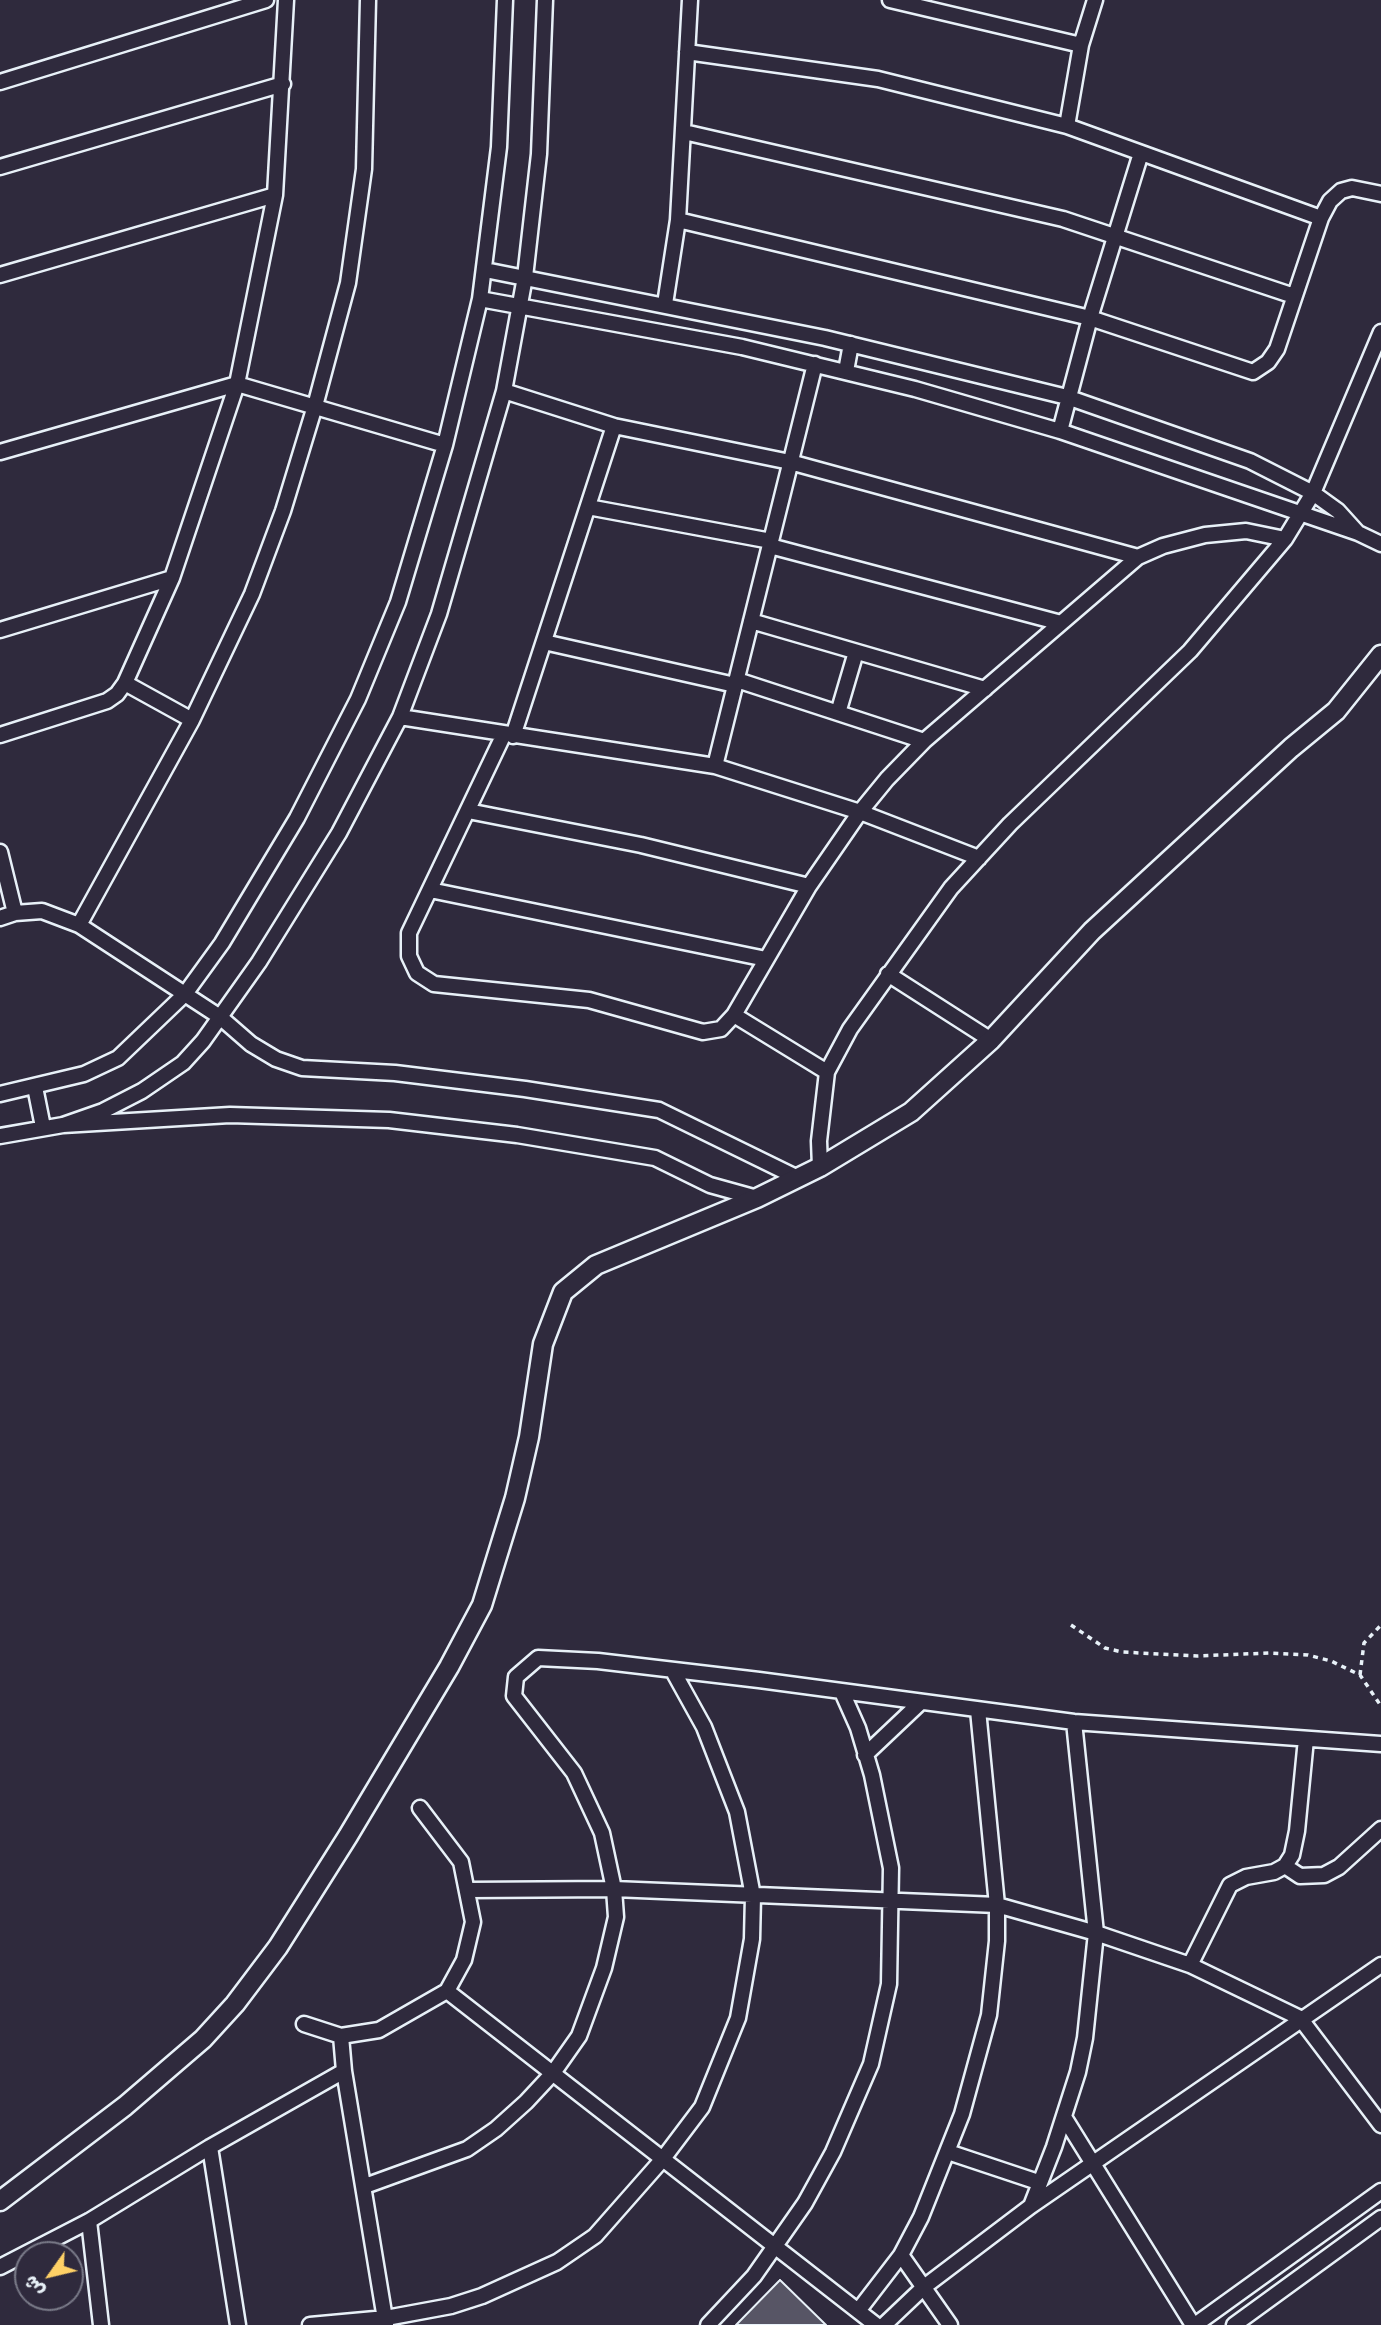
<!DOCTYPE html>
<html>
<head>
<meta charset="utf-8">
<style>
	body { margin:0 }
	#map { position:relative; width:1381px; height:2325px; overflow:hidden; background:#2f2a3d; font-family:Delius,"Playpen Sans Arabic",sans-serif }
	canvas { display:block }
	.north { position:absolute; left:14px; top:2241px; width:70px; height:70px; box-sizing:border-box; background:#2f2a3d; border:2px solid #797a88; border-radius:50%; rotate:236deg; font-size:19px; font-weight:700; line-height:28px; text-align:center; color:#e8f1f8 }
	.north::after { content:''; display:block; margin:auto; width:24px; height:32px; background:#ffd166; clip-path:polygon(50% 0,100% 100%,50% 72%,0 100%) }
</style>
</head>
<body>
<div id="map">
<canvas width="1381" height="2325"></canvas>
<div class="north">ش</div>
</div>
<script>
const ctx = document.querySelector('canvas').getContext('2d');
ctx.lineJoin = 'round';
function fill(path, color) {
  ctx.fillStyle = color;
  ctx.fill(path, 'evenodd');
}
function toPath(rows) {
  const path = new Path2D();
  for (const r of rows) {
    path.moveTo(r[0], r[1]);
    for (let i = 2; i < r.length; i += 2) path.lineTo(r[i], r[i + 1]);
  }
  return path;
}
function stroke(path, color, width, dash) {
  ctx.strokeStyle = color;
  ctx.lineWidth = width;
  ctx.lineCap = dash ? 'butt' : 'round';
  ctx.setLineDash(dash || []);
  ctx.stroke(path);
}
const building = toPath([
	[780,2280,826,2325,736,2325,780,2280]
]);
fill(building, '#575565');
stroke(building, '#e8f1f8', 2);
const minor = toPath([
	[890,0,1081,45],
	[687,52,878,79,1067,126,1321,218],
	[0,82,266,0],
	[1067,126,1081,45,1095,0],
	[684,132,1063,219,1294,296],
	[0,167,283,84],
	[678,220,1090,318,1253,372,1268,362,1277,349,1321,218,1330,201,1341,191,1352,188,1381,194],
	[485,270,825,338,1067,397,1250,461,1313,493,1338,511,1357,532],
	[0,275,275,195],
	[480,299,742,347,915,389,1060,431,1358,533,1381,544],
	[665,304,678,220,690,0],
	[846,371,851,344],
	[504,391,614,426,790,462,1138,557],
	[1060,431,1090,318,1141,153],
	[0,452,237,384,445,445],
	[588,507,771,541],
	[770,546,1061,623],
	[751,621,985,689],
	[0,630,172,578],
	[544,642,735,685],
	[737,680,924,741],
	[125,683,192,720,79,925,220,1017,251,1044,276,1059,302,1068,395,1073,525,1089,659,1110,798,1178],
	[838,713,856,652],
	[400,717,715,766,860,812,979,858],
	[192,720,252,594,283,511,315,406,348,283,364,169,368,0],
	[504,734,409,933,409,956,417,973,434,984,589,1000,703,1032,721,1029,734,1015],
	[0,735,107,701,117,694,125,683,172,578,237,384,275,195,286,0],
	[513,736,614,426],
	[715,766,815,364],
	[468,811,641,845,809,886],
	[0,852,15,913],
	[430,890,766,959],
	[0,918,15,913,42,911,79,925],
	[888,974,991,1040],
	[827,1072,734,1015,809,886,860,812,887,779,924,741,1138,557,1163,546,1205,535,1246,531,1285,539],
	[35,1087,43,1127],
	[0,1094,84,1074,118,1058,185,994,222,943,297,818,358,699,398,602,445,445,480,299,499,147,505,0],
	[63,1125,103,1111,142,1091,183,1063,203,1041,259,962,339,833,400,717,439,614,504,391,525,277,539,154,545,0],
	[0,1136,63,1125,230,1115,389,1120,517,1135,655,1158,710,1185,757,1198],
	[820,1167,819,1141,827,1072,850,1029,951,888,1010,824,1190,651,1285,539,1313,493,1381,332],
	[865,1755,921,1702],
	[1285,1866,1300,1876,1324,1875,1339,1867,1381,1829],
	[469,1890,614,1889,997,1905,1096,1933,1190,1965,1300,2018,1381,2125],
	[1190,1965,1230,1885,1246,1877,1274,1872,1285,1866,1292,1855,1297,1831,1306,1739],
	[447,1991,876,2325],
	[304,2024,341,2036,379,2030,447,1991,464,1960,473,1922,461,1862,420,1808],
	[341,2036,344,2071,386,2325],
	[1064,2117,1193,2325],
	[210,2147,238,2325],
	[948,2152,1038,2182],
	[365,2186,467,2149,496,2129,526,2102,553,2073,579,2036,604,1968,616,1917,614,1889,602,1833,574,1773,514,1696,516,1677,538,1658,598,1661,759,1680,1074,1722,1381,1744],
	[1031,2206,1054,2147,1078,2072,1085,2038,1096,1933,1074,1722],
	[89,2221,101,2325],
	[901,2255,950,2325],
	[0,2267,89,2221,210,2147,344,2071],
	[858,2311,901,2255,921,2217,962,2114,989,2015,997,1941,997,1905,978,1710],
	[310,2325,386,2318,451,2306,482,2296,557,2262,595,2236,662,2160,702,2107,738,2018,752,1939,753,1896,737,1812,704,1727,673,1671],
	[708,2325,754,2276,805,2203,833,2152,871,2064,889,1984,891,1868,872,1775,858,1728,842,1692],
	[884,2325,924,2287,1031,2206,1381,1965],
	[1195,2325,1381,2191],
	[1234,2325,1381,2218]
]);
const tertiary = toPath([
	[0,2201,125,2106,203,2039,235,2004,278,1947,348,1836,449,1667,482,1605,515,1498,529,1437,543,1344,563,1292,596,1265,757,1198,820,1167,911,1112,991,1040,1092,931,1291,748,1336,711,1381,655]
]);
stroke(minor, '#e8f1f8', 19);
stroke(tertiary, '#e8f1f8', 23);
stroke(toPath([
	[1071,1625,1105,1648,1122,1652,1197,1656,1269,1653,1308,1655,1331,1661,1360,1675,1381,1706],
	[1360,1675,1364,1643,1381,1625]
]), '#e8f1f8', 3.5, [5, 5]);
stroke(minor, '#2f2a3d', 14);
stroke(tertiary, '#2f2a3d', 18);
</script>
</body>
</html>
